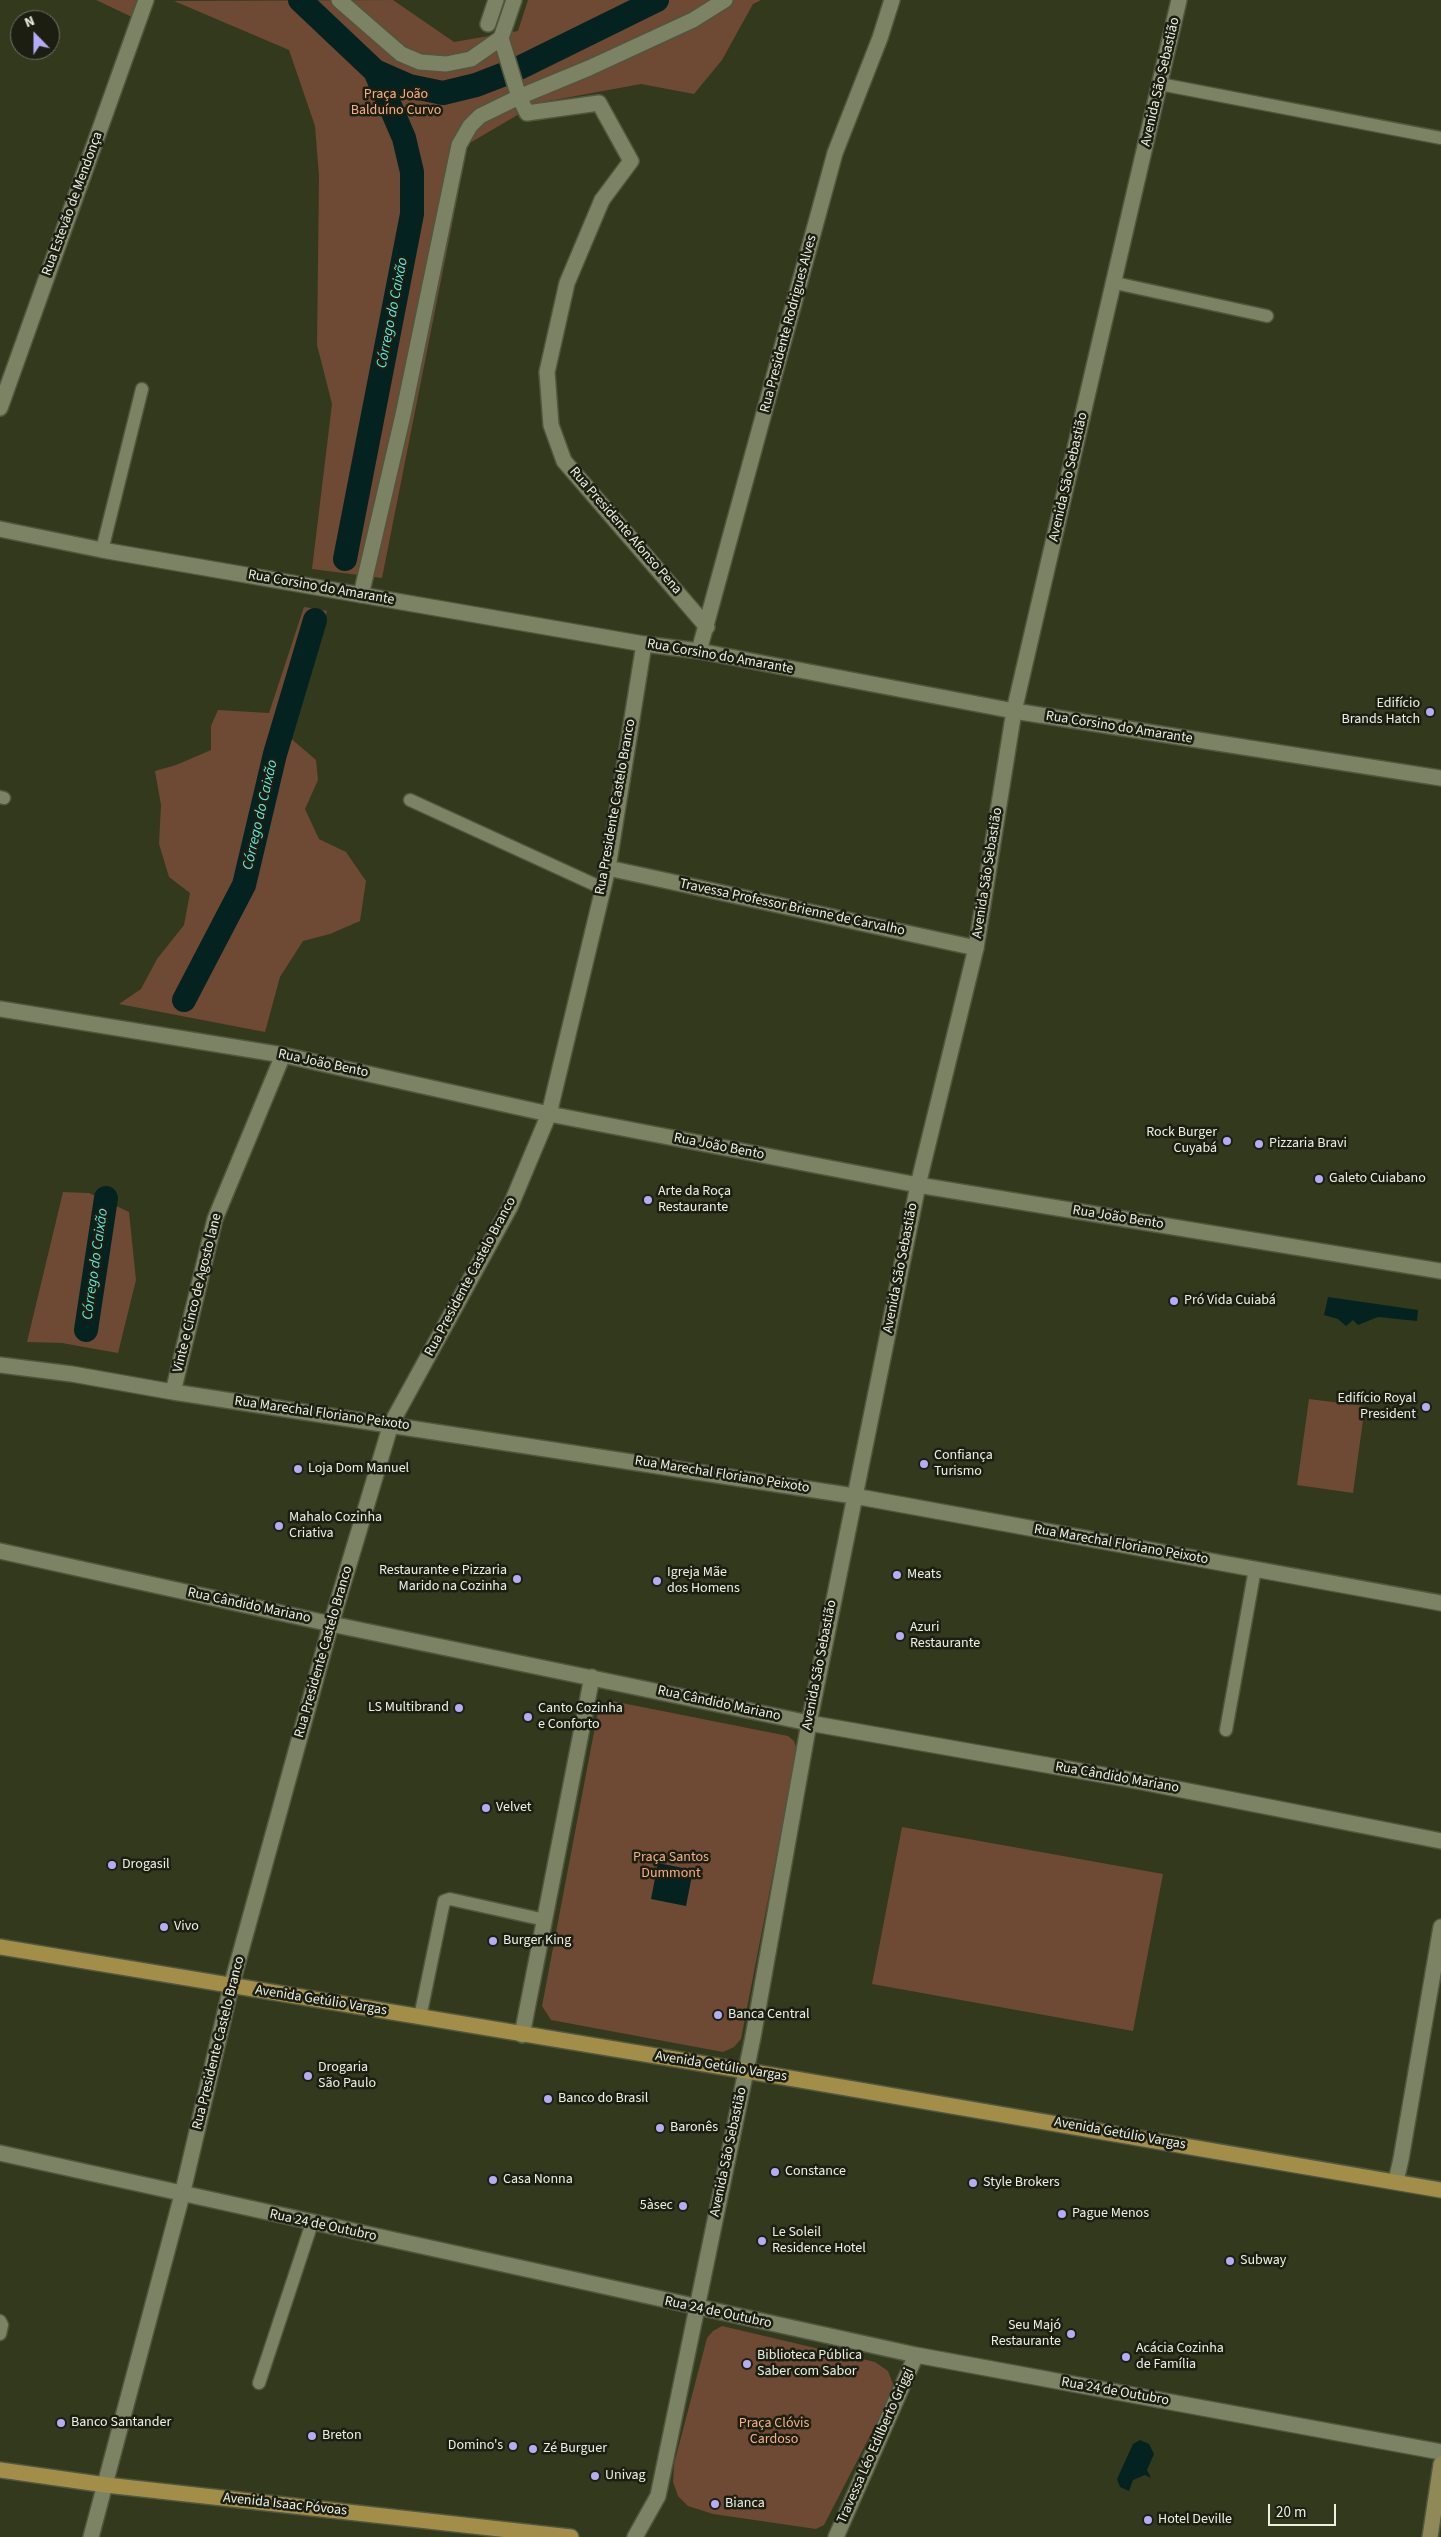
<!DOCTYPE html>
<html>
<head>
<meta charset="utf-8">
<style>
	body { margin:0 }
	#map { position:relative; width:1441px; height:2537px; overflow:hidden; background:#33391d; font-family:"Source Sans 3",sans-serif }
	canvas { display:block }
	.north { position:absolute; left:10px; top:10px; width:50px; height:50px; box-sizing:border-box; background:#1c1e12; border:1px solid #6f7264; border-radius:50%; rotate:338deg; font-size:14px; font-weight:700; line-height:20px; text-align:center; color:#ecf0e0 }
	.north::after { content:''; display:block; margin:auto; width:18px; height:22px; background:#b5acf8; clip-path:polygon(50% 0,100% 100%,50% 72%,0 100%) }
	.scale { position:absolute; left:1268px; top:2504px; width:68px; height:22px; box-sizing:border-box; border:2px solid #ecf0e0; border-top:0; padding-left:6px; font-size:15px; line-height:18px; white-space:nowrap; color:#ecf0e0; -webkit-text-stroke:4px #1c1e12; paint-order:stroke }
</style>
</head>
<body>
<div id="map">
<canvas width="1441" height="2537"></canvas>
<div class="north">N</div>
<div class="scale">20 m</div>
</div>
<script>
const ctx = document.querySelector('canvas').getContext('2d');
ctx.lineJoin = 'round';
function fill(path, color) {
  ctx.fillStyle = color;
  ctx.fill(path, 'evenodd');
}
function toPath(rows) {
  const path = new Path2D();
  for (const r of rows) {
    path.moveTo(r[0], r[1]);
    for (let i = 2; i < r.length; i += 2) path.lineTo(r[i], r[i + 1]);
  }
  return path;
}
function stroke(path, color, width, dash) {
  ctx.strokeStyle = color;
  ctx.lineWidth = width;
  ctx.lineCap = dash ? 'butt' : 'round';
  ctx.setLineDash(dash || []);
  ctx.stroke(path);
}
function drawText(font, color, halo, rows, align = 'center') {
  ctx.font = font + ' "Source Sans 3",sans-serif';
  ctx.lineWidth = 5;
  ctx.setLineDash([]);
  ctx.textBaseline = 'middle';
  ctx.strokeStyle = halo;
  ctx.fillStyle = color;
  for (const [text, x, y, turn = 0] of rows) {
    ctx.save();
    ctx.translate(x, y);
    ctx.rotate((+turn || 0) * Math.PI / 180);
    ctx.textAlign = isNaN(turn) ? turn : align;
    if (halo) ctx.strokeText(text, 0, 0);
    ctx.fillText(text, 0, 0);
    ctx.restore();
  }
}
fill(toPath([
	[96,0,137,0,132,17],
	[393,0,454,42,518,31,528,0,761,0,753,4,722,60,694,94,641,84,538,103,468,144,382,578,312,569,332,404,317,345,319,176,315,126,289,50,174,1],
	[304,607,327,611,288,736,316,760,318,780,305,809,319,839,346,852,366,881,360,921,330,934,303,941,280,977,265,1032,119,1004,141,989,157,959,184,925,190,893,169,877,159,844,161,805,155,771,176,765,211,750,211,726,218,710,269,713],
	[63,1192,89,1193,129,1212,136,1280,118,1353,62,1343,27,1342],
	[1309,1399,1365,1406,1353,1493,1297,1485],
	[612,1701,788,1736,794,1741,797,1750,741,2039,734,2047,723,2052,551,2020,542,2006,598,1711,604,1704],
	[902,1827,1163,1874,1133,2031,872,1984],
	[722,2326,875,2362,888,2371,893,2384,887,2403,824,2525,816,2529,713,2514,688,2506,678,2496,673,2482,674,2464,707,2338,713,2331]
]), '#6e4933');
fill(toPath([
	[1328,1297,1418,1310,1417,1321,1378,1317,1358,1325,1353,1320,1346,1326,1338,1319,1324,1315],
	[658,1863,693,1870,686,1906,651,1899],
	[1140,2440,1149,2444,1154,2454,1147,2470,1151,2478,1145,2475,1133,2480,1129,2491,1120,2487,1117,2479,1133,2444]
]), '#042320');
stroke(toPath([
	[300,0,375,71,404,138,412,172,412,214,345,559],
	[375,71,409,86,443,93,476,85,515,70,657,0],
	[184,1000,244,885,275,754,315,620],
	[86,1330,106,1198]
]), '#042320', 24);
const service = toPath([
	[1160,84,1441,138],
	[1115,283,1267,316],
	[102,550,142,389],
	[0,797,4,798],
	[410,800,602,888],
	[1226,1730,1255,1569],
	[420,2017,444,1901,450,1899,545,1920],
	[0,2321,2,2325,0,2334],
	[259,2383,312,2223]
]);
const pedestrian = toPath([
	[339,0,401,54,420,62,446,64,471,59,501,38,514,0],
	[602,200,631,161,599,103,527,113,519,97,589,68,693,20,725,0],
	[361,595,403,415,459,145,470,126,480,116,519,97,501,38]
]);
const minor = toPath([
	[488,24,496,0],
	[602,200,567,283,547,372,551,425,564,461,707,627],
	[699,651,835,153,880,38,892,0],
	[608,868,976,948],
	[0,1009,283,1055,549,1114,918,1185,1441,1271],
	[0,1365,72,1374,173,1392,854,1496,1441,1603],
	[173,1392,215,1219,283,1055],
	[0,1551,331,1624,809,1723,1137,1781,1441,1841],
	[522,2035,592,1677],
	[0,2153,916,2355,1441,2452],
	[1396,2181,1401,2159,1441,1927],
	[91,2537,182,2195,231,1987,331,1624,391,1424,510,1207,549,1114,608,868,644,644],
	[836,2537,916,2355]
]);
const tertiary = toPath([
	[0,408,146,0],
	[0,529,102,550,644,644,699,651,1014,711,1441,778],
	[635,2537,658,2496,753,2037,809,1723,918,1185,976,948,1014,711,1179,0]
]);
const secondary = toPath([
	[1430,2537,1441,2464]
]);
const primary = toPath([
	[0,1947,789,2078,1441,2190],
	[0,2470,106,2485,571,2537]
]);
stroke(service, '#51563e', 15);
stroke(pedestrian, '#51563e', 18);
stroke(minor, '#51563e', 18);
stroke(tertiary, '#51563e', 18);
stroke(secondary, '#51563e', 18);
stroke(primary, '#51563e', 18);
stroke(service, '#7c8365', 12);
stroke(pedestrian, '#7c8365', 15);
stroke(minor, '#7c8365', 15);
stroke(tertiary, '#7c8365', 15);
stroke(secondary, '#8f8857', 15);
stroke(primary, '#a28d49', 15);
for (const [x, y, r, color] of [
	[1430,712,5,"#b5acf8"],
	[1227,1141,5,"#b5acf8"],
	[1259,1144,5,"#b5acf8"],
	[1319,1179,5,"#b5acf8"],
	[648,1200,5,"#b5acf8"],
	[1174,1301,5,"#b5acf8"],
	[1426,1407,5,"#b5acf8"],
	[924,1464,5,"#b5acf8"],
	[298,1469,5,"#b5acf8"],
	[279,1526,5,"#b5acf8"],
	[897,1575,5,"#b5acf8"],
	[517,1579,5,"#b5acf8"],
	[657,1581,5,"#b5acf8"],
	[900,1636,5,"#b5acf8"],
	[459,1708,5,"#b5acf8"],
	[528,1717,5,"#b5acf8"],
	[486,1808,5,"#b5acf8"],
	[112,1865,5,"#b5acf8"],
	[164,1927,5,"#b5acf8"],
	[493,1941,5,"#b5acf8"],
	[718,2015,5,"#b5acf8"],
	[308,2076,5,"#b5acf8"],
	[548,2099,5,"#b5acf8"],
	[660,2128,5,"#b5acf8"],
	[775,2172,5,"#b5acf8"],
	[493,2180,5,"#b5acf8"],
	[973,2183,5,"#b5acf8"],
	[683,2206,5,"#b5acf8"],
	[1062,2214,5,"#b5acf8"],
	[762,2241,5,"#b5acf8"],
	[1230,2261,5,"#b5acf8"],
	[1071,2334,5,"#b5acf8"],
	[1126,2357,5,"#b5acf8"],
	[747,2364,5,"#b5acf8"],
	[61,2423,5,"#b5acf8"],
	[312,2436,5,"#b5acf8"],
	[513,2446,5,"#b5acf8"],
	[533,2449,5,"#b5acf8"],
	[595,2476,5,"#b5acf8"],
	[715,2504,5,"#b5acf8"],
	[1148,2520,5,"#b5acf8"]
]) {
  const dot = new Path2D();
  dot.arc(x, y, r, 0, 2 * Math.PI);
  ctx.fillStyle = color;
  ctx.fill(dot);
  stroke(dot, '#1c1e12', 2);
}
drawText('14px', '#ecf0e0', '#1c1e12', [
	["Avenida São Sebastião",1161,82,-77],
	["Rua Estevão de Mendonça",73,204,-70],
	["Rua Presidente Rodrigues Alves",789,324,-75],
	["Avenida São Sebastião",1069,477,-77],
	["Rua Presidente Afonso Pena",625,531,49],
	["Rua Corsino do Amarante",321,588,10],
	["Rua Corsino do Amarante",720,657,10],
	["Rua Corsino do Amarante",1119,728,9],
	["Rua Presidente Castelo Branco",616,807,-80],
	["Avenida São Sebastião",988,873,-81],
	["Travessa Professor Brienne de Carvalho",792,908,12],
	["Rua João Bento",323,1064,12],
	["Rua João Bento",719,1147,11],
	["Rua João Bento",1118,1218,9],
	["Avenida São Sebastião",901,1268,-79],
	["Rua Presidente Castelo Branco",471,1277,-62],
	["Vinte e Cinco de Agosto lane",198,1293,-76],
	["Rua Marechal Floriano Peixoto",322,1414,8],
	["Rua Marechal Floriano Peixoto",722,1475,9],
	["Rua Marechal Floriano Peixoto",1121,1545,10],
	["Rua Cândido Mariano",249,1606,12],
	["Rua Presidente Castelo Branco",324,1652,-74],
	["Avenida São Sebastião",820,1665,-79],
	["Rua Cândido Mariano",719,1704,12],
	["Rua Cândido Mariano",1117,1778,10],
	["Avenida Getúlio Vargas",321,2001,9],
	["Rua Presidente Castelo Branco",219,2043,-76],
	["Avenida Getúlio Vargas",721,2067,9],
	["Avenida Getúlio Vargas",1120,2134,10],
	["Avenida São Sebastião",729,2152,-78],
	["Rua 24 de Outubro",323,2226,12],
	["Rua 24 de Outubro",718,2313,12],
	["Rua 24 de Outubro",1115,2392,10],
	["Travessa Léo Edilberto Griggi",876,2446,-66],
	["Avenida Isaac Póvoas",285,2505,6]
]);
drawText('14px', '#f5b088', '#1c1e12', [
	["Praça João",396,95],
	["Balduíno Curvo",396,111],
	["Praça Santos",671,1858],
	["Dummont",671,1874],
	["Praça Clóvis",774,2424],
	["Cardoso",774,2440]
]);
drawText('14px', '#ecf0e0', '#1c1e12', [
	["Edifício",1420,704,"right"],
	["Brands Hatch",1420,720,"right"],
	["Rock Burger",1217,1133,"right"],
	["Cuyabá",1217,1149,"right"],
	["Pizzaria Bravi",1269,1144],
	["Galeto Cuiabano",1329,1179],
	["Arte da Roça",658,1192],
	["Restaurante",658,1208],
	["Pró Vida Cuiabá",1184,1301],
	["Edifício Royal",1416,1399,"right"],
	["President",1416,1415,"right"],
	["Confiança",934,1456],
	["Turismo",934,1472],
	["Loja Dom Manuel",308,1469],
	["Mahalo Cozinha",289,1518],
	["Criativa",289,1534],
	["Restaurante e Pizzaria",507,1571,"right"],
	["Marido na Cozinha",507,1587,"right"],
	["Igreja Mãe",667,1573],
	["dos Homens",667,1589],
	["Meats",907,1575],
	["Azuri",910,1628],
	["Restaurante",910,1644],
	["LS Multibrand",449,1708,"right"],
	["Canto Cozinha",538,1709],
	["e Conforto",538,1725],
	["Velvet",496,1808],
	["Drogasil",122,1865],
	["Vivo",174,1927],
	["Burger King",503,1941],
	["Banca Central",728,2015],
	["Drogaria",318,2068],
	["São Paulo",318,2084],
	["Banco do Brasil",558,2099],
	["Baronês",670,2128],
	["Constance",785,2172],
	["Casa Nonna",503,2180],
	["Style Brokers",983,2183],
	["5àsec",673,2206,"right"],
	["Pague Menos",1072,2214],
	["Le Soleil",772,2233],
	["Residence Hotel",772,2249],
	["Subway",1240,2261],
	["Seu Majó",1061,2326,"right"],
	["Restaurante",1061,2342,"right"],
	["Acácia Cozinha",1136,2349],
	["de Família",1136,2365],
	["Biblioteca Pública",757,2356],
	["Saber com Sabor",757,2372],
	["Banco Santander",71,2423],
	["Breton",322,2436],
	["Domino's",503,2446,"right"],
	["Zé Burguer",543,2449],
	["Univag",605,2476],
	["Bianca",725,2504],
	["Hotel Deville",1158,2520]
], 'left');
drawText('italic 15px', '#5ee9dc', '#1c1e12', [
	["Córrego do Caixão",393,313,-79],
	["Córrego do Caixão",261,815,-77],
	["Córrego do Caixão",96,1264,-82]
]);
</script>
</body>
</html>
